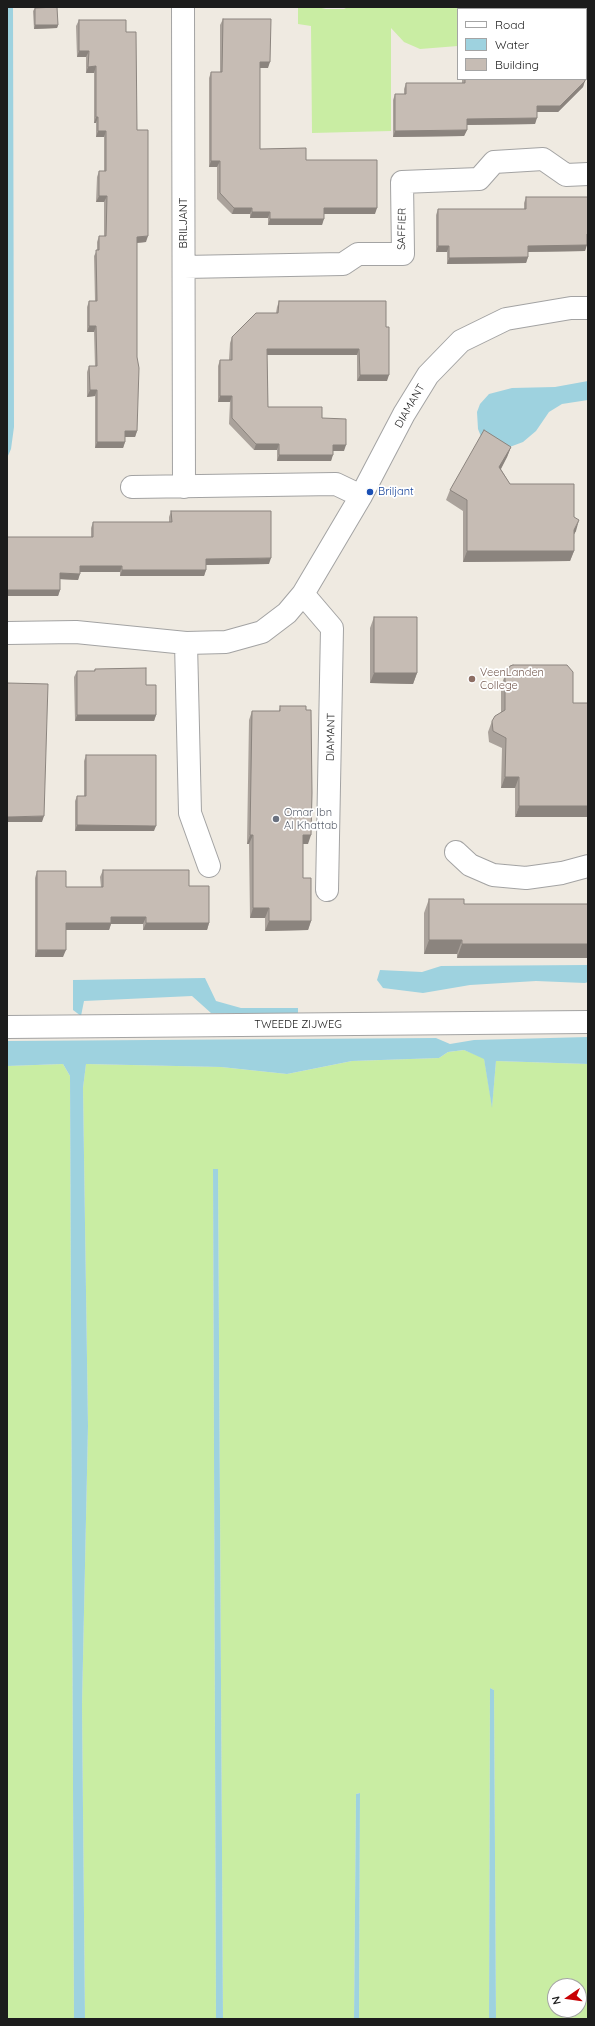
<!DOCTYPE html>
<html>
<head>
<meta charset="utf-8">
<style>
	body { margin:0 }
	#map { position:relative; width:595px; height:2026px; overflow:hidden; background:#efeae1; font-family:Quicksand,sans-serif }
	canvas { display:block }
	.frame { position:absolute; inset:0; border:8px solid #1c1c1c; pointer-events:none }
	.legend { position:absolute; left:457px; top:8px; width:130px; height:72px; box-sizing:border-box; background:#fff; border:1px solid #a4a4a4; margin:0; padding:5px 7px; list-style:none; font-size:12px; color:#1c1c1c }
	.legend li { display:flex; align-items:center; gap:8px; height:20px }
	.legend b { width:20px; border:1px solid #a4a4a4 }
	.north { position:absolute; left:547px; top:1978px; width:40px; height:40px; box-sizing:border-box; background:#fff; border:1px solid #a4a4a4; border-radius:50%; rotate:257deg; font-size:11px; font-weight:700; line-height:16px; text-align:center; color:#1c1c1c }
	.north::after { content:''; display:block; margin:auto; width:14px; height:18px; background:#c90004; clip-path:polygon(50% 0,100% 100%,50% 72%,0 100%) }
</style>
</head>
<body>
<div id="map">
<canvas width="595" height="2026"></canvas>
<div class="frame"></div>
<ul class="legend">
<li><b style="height:5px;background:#fff"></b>Road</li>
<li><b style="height:11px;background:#9ed2df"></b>Water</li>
<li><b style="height:11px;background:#c6bcb4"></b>Building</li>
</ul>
<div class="north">N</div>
</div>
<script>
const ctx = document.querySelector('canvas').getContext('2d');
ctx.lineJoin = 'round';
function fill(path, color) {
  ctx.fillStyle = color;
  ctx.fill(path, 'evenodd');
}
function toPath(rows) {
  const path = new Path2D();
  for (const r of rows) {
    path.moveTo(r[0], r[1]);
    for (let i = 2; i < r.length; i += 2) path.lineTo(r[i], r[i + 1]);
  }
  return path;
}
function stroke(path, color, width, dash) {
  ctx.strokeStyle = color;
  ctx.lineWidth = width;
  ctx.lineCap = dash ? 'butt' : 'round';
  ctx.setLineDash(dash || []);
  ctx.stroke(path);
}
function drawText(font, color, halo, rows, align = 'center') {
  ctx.font = font + ' Quicksand,sans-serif';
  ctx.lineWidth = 3.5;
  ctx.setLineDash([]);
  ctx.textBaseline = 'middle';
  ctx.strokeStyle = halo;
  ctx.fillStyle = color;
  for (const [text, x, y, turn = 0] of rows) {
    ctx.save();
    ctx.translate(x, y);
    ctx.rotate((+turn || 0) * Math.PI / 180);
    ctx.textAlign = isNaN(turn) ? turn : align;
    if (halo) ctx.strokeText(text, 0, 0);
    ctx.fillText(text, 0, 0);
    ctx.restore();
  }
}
fill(toPath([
	[298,7,317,7,326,9,344,9,348,7,499,7,499,9,458,9,458,46,420,49,404,42,391,28,391,131,312,133,311,26,298,24],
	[464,1050,484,1058,492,1106,496,1061,588,1064,588,2019,496,2019,494,1690,490,1688,489,2019,359,2019,360,1793,356,1794,354,2019,223,2019,218,1170,213,1170,216,2019,85,2019,82,1705,88,1426,83,1088,86,1064,221,1067,287,1074,352,1061,439,1058,448,1052],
	[555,1986,579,1986,579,2010,555,2010],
	[63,1064,70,1076,74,2019,7,2019,7,1066]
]), '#c9eda3');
fill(toPath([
	[7,7,13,7,14,427,11,449,7,458],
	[588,381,588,400,562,404,549,412,536,431,523,442,507,448,482,439,478,429,477,412,480,404,489,394,512,388,555,387],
	[588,965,588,982,585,983,536,981,470,985,423,993,383,988,377,980,380,970,422,972,441,966],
	[205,978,216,1001,241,1008,298,1008,298,1014,211,1013,192,996,84,1001,81,1016,73,1010,73,980],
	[588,1037,588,1064,496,1061,492,1108,484,1059,464,1050,448,1052,439,1058,352,1061,287,1074,221,1067,86,1064,83,1088,88,1426,82,1705,85,2019,74,2019,70,1076,63,1064,7,1066,7,1041,436,1038,450,1044,474,1040],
	[213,1169,218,1169,223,2019,216,2019],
	[490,1688,494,1690,496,2019,489,2019],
	[360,1793,359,2019,354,2019,356,1794]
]), '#9ed2df');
const street = toPath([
	[183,7,184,487],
	[184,267,343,264,358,254,403,254,402,182,479,179,494,162,543,159,566,175,588,174],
	[132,487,336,484,361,496],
	[303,594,361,496,404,414,428,375,461,341,506,319,571,308,588,308],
	[7,633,76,632,186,643,226,642,262,632,287,613,303,594,332,628,327,890],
	[186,643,190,813,209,866],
	[456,852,470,865,493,875,526,878,562,873,588,866],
	[7,1027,588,1022]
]);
stroke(street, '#a3a3a3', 24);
stroke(street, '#fff', 22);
fill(toPath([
	[35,8,58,25,57,28,34,29,33,11],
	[223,19,268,68,260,68,260,149,306,160,375,214,324,214,322,225,268,225,268,218,250,218,250,214,232,214,217,199,217,167,209,167,209,78,211,72,220,72,220,25],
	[79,20,126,32,137,130,146,242,137,243,137,431,135,437,125,437,125,442,123,448,95,448,95,396,87,397,87,372,89,366,95,366,94,332,87,332,87,307,89,301,95,301,94,256,97,250,97,242,99,236,104,236,104,202,96,202,97,177,99,171,104,171,104,137,96,137,96,123,94,123,94,73,86,73,86,57,77,57,76,26],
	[462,79,585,79,583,87,558,112,537,112,535,124,467,125,467,130,464,136,393,137,393,100,395,94,404,94,404,89,406,83,462,83],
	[526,197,587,240,585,251,528,252,528,257,526,263,447,264,447,252,436,252,436,215,438,209,524,209,524,203],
	[279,301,386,327,387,381,357,381,357,355,267,355,268,407,322,418,344,451,333,451,331,461,277,461,277,450,254,450,229,424,230,402,218,402,218,366,220,360,229,360,230,343,232,337,276,313,277,307],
	[511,447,507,457,501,469,510,484,574,517,576,531,574,534,574,551,570,561,463,562,463,511,446,500,450,490],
	[171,511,269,564,206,565,206,570,204,576,120,576,120,572,80,572,78,580,60,579,60,590,58,596,7,596,91,537,91,528,93,522,169,522,169,517],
	[374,617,417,673,413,684,370,683,370,628],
	[95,669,146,685,156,715,154,721,75,721,74,677,77,671,94,671],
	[573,672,515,817,515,788,501,788,502,748,489,742,488,732,492,721,501,712,501,686,505,675],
	[280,706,308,844,303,844,303,878,311,921,308,930,265,931,265,918,250,918,249,844,247,844,249,720,252,711,279,711],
	[86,755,154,831,75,831,75,801,77,796,84,796,84,761],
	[103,870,189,886,209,923,207,930,143,930,143,924,111,924,109,930,66,930,63,957,35,957,35,878,37,871,66,887,101,887,100,877],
	[429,899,464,904,588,904,457,958,457,954,424,954,424,913]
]), '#aaa29b');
fill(toPath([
	[35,25,58,25,57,28,34,29],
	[79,51,89,51,86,57,77,57],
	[586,60,588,60,588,66,586,66],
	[260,62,270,62,268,68,258,68],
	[96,66,94,73,86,73,88,67],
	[585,81,583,87,558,112,535,112,537,106],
	[96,117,98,117,96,123,94,123],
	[537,118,535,124,465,125,467,119],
	[467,130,464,136,393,137,395,131],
	[98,131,106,131,104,137,96,137],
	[211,161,220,161,217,167,209,167],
	[99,196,107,196,104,202,96,202],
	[234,208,252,208,250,214,232,214],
	[324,208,377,208,375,214,322,214],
	[252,212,270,212,268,218,250,218],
	[270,219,324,219,322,225,268,225],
	[148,236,146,242,135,243,137,237],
	[587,245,585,251,526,252,528,246],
	[438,246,449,246,447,252,436,252],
	[528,257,526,263,447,264,449,258],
	[89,326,96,326,94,332,87,332],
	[267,349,359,349,357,355,265,355],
	[360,375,389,375,387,381,357,381],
	[90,390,97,390,95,396,87,397],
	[220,396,232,396,230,402,218,402],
	[125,431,137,431,135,437,123,437],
	[97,442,125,442,123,448,95,448],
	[256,444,279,444,277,450,254,450],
	[333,445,346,445,344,451,331,451],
	[511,447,507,457,496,478,499,467],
	[279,455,333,455,331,461,277,461],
	[579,520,576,531,570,541,574,530],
	[467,551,574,551,570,561,463,562],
	[271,558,269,564,204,565,206,559],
	[80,566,122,566,120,572,78,572],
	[122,570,206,570,204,576,120,576],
	[60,573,80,574,78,580,58,579],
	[7,590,60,590,58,596,7,596],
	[374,673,417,673,413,684,370,683],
	[77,715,156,715,154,721,75,721],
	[505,777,519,777,515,788,501,788],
	[519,806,588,806,588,817,515,817],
	[44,816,42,822,7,822,7,817],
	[77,825,156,826,154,831,75,831],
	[250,835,253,835,249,844,247,844],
	[303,835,311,835,308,844,300,844],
	[253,908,269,908,265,918,250,918],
	[111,917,146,917,143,924,111,924,109,930,63,930,66,923],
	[269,921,311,921,308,930,265,931],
	[146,923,209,923,207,930,143,930],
	[429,940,462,940,457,954,424,954],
	[462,944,588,944,588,958,457,958],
	[37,950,66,950,63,957,35,957]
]), '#8b847e');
const building = toPath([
	[57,7,58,25,35,25,35,8,57,7],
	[547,7,588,7,588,60,586,60,586,9,547,9,547,7],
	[223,19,271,19,270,62,260,62,260,149,306,148,306,160,377,160,377,208,324,208,324,219,270,219,270,212,252,212,252,208,234,208,220,193,220,161,211,161,211,72,222,72,223,19],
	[79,20,126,20,126,32,136,32,137,130,148,130,148,236,137,237,137,357,139,368,137,431,125,431,125,442,97,442,97,390,90,390,89,366,97,366,96,326,89,326,89,301,97,301,96,250,99,250,99,236,106,236,107,196,99,196,99,171,106,171,106,131,98,131,98,117,96,117,96,66,88,67,89,51,79,51,79,20],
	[465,79,585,79,585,81,560,106,537,106,537,118,467,119,467,130,395,131,395,94,406,94,406,83,465,83,465,79],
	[526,197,588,197,588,234,587,234,587,245,528,246,528,257,449,258,449,246,438,246,438,209,526,209,526,197],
	[279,301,386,301,386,327,389,327,389,375,360,375,359,349,267,349,268,407,322,407,322,418,346,419,346,445,333,445,333,455,279,455,279,444,256,444,232,418,232,396,220,396,220,360,232,360,232,337,256,313,278,313,279,301],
	[484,430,511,447,499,467,510,484,574,484,574,517,579,520,574,530,574,551,467,551,467,500,450,490,484,430],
	[171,511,271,511,271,558,206,559,206,570,122,570,122,566,80,566,80,574,60,573,60,590,7,590,7,537,93,537,93,522,172,522,171,511],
	[374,617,417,617,417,673,374,673,374,617],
	[513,665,567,665,573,672,573,703,588,703,588,806,519,806,519,777,505,777,506,738,493,731,492,721,495,716,505,710,505,675,510,666,513,665],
	[146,668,146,685,156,685,156,715,77,715,77,671,95,671,95,669,146,668],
	[7,683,48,684,44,816,7,817,7,683],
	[280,706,306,706,306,710,311,710,312,793,311,835,303,835,303,878,311,878,311,921,269,921,269,908,253,908,253,835,250,835,252,711,280,711,280,706],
	[86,755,156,755,156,826,77,825,77,796,86,796,86,755],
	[103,870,189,870,189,886,209,886,209,923,146,923,146,917,111,917,111,923,66,923,66,950,37,950,37,871,66,871,66,887,103,887,103,870],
	[429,899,464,899,464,904,588,904,588,944,462,944,462,940,429,940,429,899]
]);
fill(building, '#c6bcb4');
stroke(building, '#8b847e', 1);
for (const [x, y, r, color] of [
	[370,492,4,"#1a4fb4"],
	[472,679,4,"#8d6e63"],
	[276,819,4,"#6b7280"]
]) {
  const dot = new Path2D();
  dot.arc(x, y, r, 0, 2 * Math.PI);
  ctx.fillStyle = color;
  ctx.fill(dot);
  stroke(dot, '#fff', 1.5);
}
drawText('11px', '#1c1c1c', '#fff', [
	["BRILJANT",184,223,-90],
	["SAFFIER",402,229,-89],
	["DIAMANT",410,406,-60],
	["DIAMANT",331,737,-89],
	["TWEEDE ZIJWEG",298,1025]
]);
drawText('11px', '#164399', '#fff', [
	["Briljant",378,492]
], 'left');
drawText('11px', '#785e54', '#fff', [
	["VeenLanden",480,673],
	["College",480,686]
], 'left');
drawText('11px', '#5b616d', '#fff', [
	["Omar Ibn",284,813],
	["Al Khattab",284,826]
], 'left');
</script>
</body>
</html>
